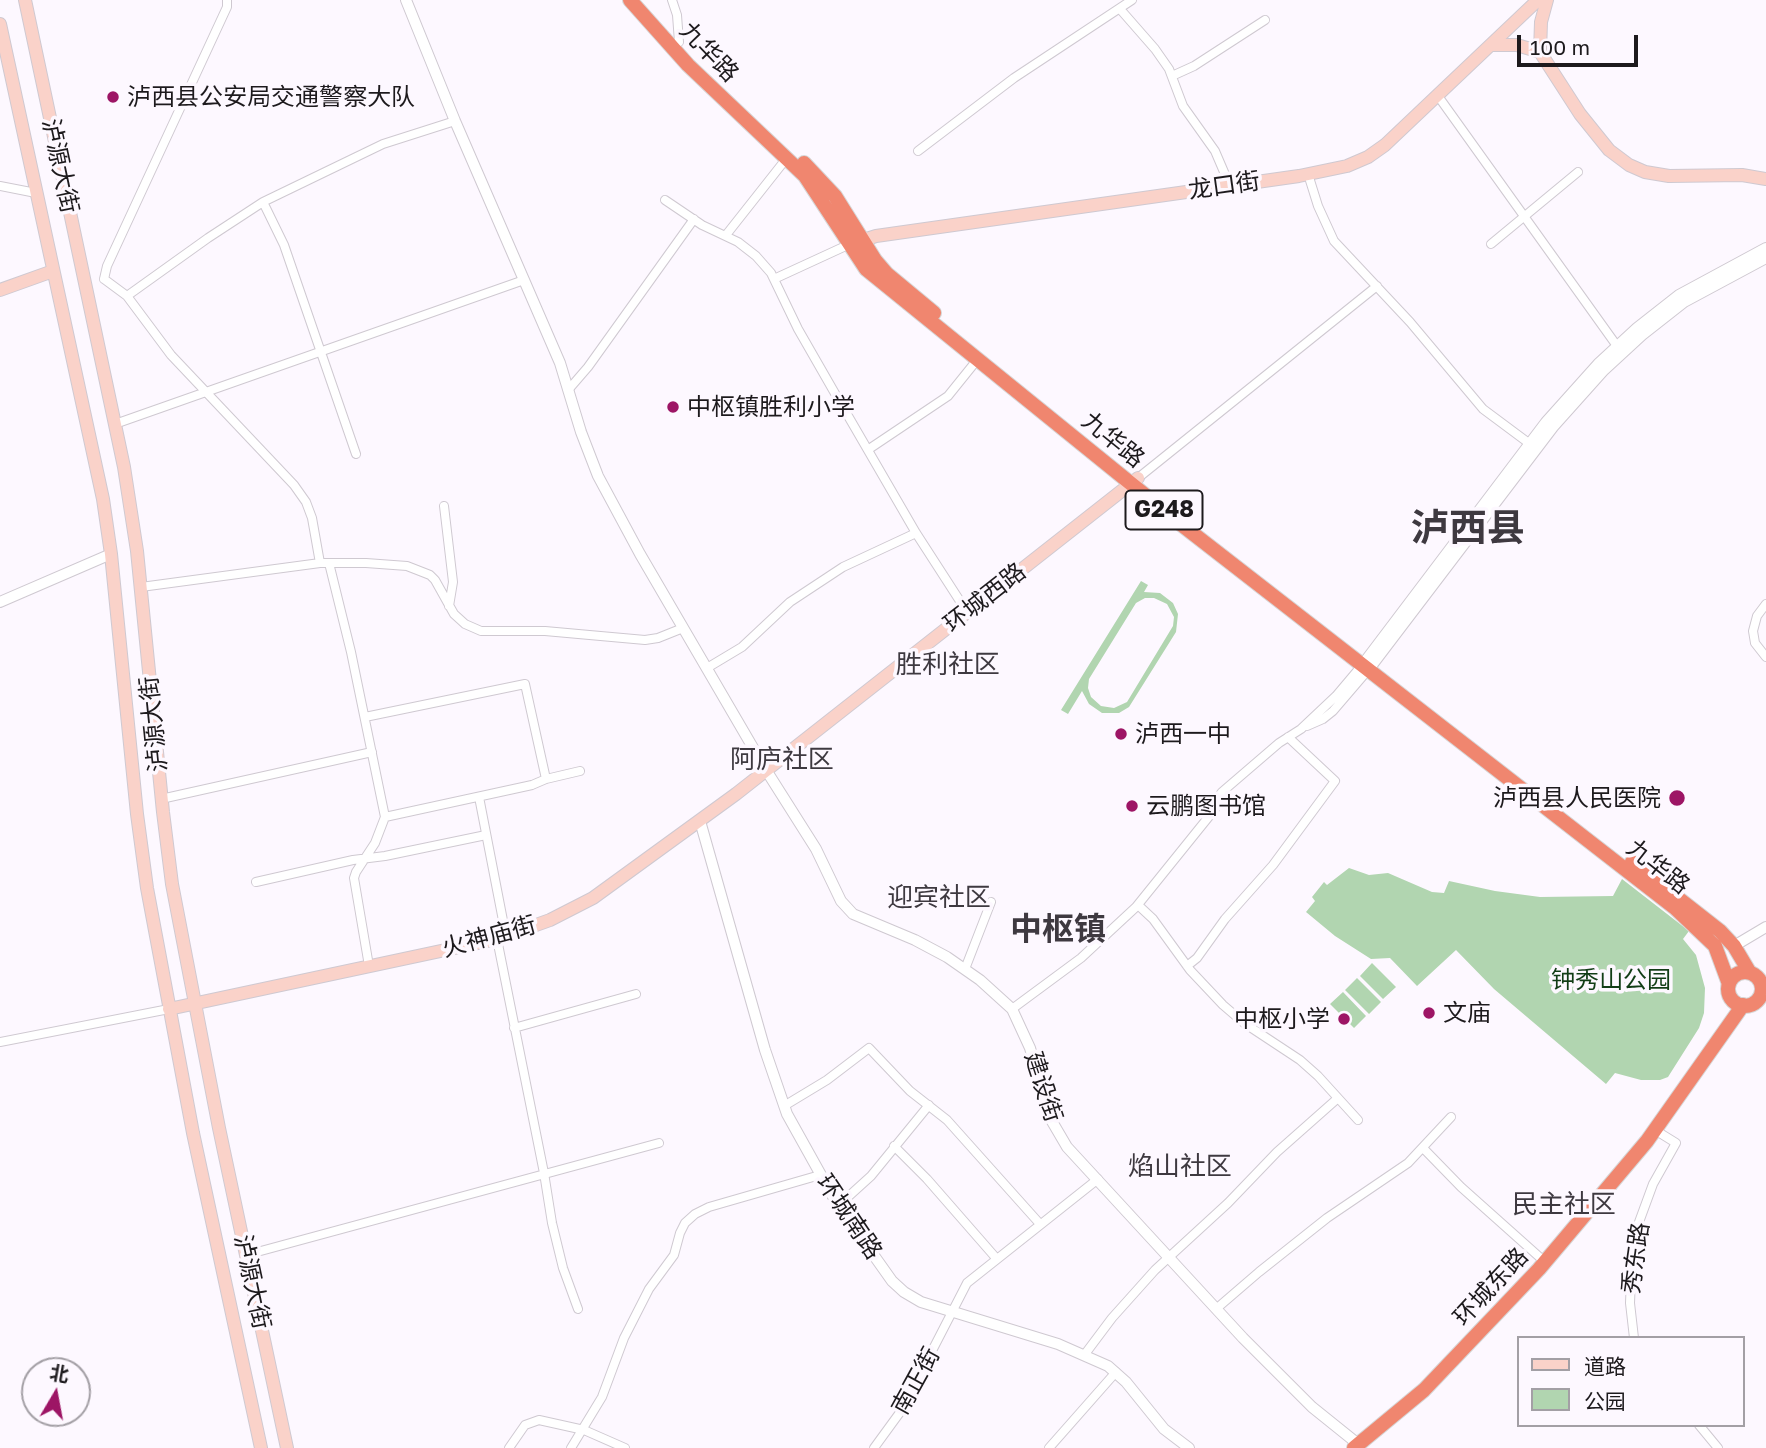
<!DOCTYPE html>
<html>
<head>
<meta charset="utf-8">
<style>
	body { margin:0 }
	#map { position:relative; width:1766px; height:1448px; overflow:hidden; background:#fdf8ff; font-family:"Golos Text","Noto Sans SC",sans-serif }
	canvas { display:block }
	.legend { position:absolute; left:1517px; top:1336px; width:228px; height:91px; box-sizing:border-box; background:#fdf8ff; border:2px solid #a39fa5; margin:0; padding:9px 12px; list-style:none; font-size:21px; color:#1d1a1d }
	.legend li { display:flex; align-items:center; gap:14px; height:35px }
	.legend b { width:35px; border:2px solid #a39fa5 }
	.north { position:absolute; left:21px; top:1357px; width:70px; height:70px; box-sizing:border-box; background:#fdf8ff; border:2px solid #a39fa5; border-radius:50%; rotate:10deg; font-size:19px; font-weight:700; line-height:28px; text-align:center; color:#1d1a1d }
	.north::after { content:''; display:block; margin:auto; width:24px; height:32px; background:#9d1565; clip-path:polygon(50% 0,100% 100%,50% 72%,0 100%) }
	.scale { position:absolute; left:1517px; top:35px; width:121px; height:32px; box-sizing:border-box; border:4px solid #1d1a1d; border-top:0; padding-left:9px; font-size:21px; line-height:24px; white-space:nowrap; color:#1d1a1d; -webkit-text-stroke:5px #fdf8ff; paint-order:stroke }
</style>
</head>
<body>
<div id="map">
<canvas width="1766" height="1448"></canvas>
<ul class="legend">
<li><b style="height:9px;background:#fad2c9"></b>道路</li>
<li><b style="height:19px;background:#b1d5b0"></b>公园</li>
</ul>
<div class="north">北</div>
<div class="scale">100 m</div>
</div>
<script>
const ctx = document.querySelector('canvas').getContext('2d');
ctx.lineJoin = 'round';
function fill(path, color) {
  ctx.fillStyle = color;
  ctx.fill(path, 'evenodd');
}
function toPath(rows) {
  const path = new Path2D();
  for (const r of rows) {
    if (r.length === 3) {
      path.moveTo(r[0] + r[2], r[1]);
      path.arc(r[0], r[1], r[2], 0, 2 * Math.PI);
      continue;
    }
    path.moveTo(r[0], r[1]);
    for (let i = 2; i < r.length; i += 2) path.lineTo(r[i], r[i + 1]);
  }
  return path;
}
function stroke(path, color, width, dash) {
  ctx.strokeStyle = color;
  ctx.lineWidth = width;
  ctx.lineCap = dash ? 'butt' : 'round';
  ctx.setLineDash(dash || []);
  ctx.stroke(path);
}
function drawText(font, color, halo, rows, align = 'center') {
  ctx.font = font + ' "Golos Text","Noto Sans SC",sans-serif';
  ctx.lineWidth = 7;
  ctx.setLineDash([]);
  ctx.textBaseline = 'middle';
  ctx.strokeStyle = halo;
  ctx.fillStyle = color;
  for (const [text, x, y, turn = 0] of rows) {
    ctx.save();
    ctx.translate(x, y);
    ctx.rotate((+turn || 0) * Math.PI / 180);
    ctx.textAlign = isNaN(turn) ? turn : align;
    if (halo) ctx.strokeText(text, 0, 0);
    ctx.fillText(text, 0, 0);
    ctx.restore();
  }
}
fill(toPath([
	[1141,581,1148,585,1144,592,1160,593,1173,603,1178,614,1176,632,1129,707,1119,713,1102,713,1089,704,1082,691,1068,714,1061,710],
	[1145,598,1154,598,1167,604,1174,617,1173,626,1127,702,1114,708,1101,706,1091,697,1088,688,1089,679,1136,603],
	[1349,868,1369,875,1388,873,1432,892,1444,893,1449,881,1495,891,1540,897,1613,896,1622,879,1689,931,1683,939,1696,955,1705,988,1704,1013,1699,1028,1668,1077,1660,1080,1641,1080,1615,1073,1606,1084,1494,989,1456,950,1417,986,1390,958,1371,959,1335,936,1306,912,1315,901,1312,897,1324,882,1327,885],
	[1372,963,1396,987,1383,999,1360,976],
	[1357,978,1381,1002,1369,1014,1345,990],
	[1343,992,1366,1016,1354,1028,1330,1004]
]), '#b1d5b0');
const minor = toPath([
	[672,0,677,15,679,42],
	[1120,9,1155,49,1169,69,1183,106,1215,151,1230,186],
	[1172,76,1194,66,1265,20],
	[1438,96,1617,346],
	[918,151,1014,78,1132,0],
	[1308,174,1318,206,1334,241,1410,322,1483,409,1530,444],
	[0,186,36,193],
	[665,200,702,225,738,242,756,256,771,273,798,329,833,390,916,533,967,612],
	[263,202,284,245,356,454],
	[726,235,786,159],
	[1491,244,1578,172],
	[104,279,127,296,171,355,294,485,306,502,312,518,320,563],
	[104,279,107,266,227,7,227,0],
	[774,279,850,244],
	[127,296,208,238,263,202,383,144,455,121],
	[569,389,588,367,694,219],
	[115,424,524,280],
	[869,449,948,396,977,360],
	[1138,478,1377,286],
	[444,506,453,582,449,606],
	[329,563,351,652,385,817,375,843,356,872,354,878,369,966],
	[141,587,320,563,366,563,407,566,430,575,435,580,454,614,465,624,481,631,545,631,645,640,658,638,683,628],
	[1766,604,1757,616,1753,631,1755,643,1766,657],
	[707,668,742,647,790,602,843,567,916,533],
	[365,717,525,684,546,779],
	[1307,726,1323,719,1333,711,1369,669],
	[479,797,506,936],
	[161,799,372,752],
	[385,817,532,785,546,779,580,771],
	[256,882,353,860,385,856,486,835],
	[1138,905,1153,919,1190,970,1223,1005,1244,1023,1300,1060,1318,1076,1358,1120],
	[497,939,544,1173,552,1223,563,1268,578,1309],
	[1187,966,1197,958,1225,919,1273,865,1335,781,1288,737],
	[965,969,991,902],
	[1012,1009,1081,958,1136,907,1215,809,1216,800,1222,792,1279,743,1301,729,1336,696,1363,664],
	[514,1028,636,994],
	[0,1042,169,1009],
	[784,1106,827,1080,869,1048,910,1091,947,1120,1040,1224],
	[894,1146,927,1179,996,1258],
	[1423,1148,1461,1187,1545,1262],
	[839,1205,871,1176,929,1105],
	[246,1255,659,1143],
	[1216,1309,1259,1272,1327,1218,1408,1163,1451,1117],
	[1634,1338,1630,1303,1632,1255,1635,1233,1653,1184,1676,1143,1655,1130],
	[1085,1354,1112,1318,1155,1270,1228,1203,1277,1152,1338,1098],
	[1699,1425,1718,1448],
	[509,1448,525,1425,539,1420,584,1430,625,1448],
	[571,1448,602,1397,624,1338,649,1289,674,1255,680,1233,685,1223,695,1214,709,1207,820,1175],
	[874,1448,901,1411,967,1283,1098,1179],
	[1049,1448,1116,1372]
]);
const tertiary = toPath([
	[406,0,455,121,560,363,581,432,598,476,640,554,766,770,816,849,841,901,853,914,915,940,947,957,980,980,1012,1009,1030,1048,1050,1118,1067,1147,1243,1338,1312,1407,1358,1444],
	[0,602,111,554],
	[1363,664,1546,422,1598,364,1637,328,1679,295,1766,248],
	[1369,669,1553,427,1604,370,1642,335,1684,302,1766,258],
	[700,821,765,1050,787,1114,836,1202,892,1281,904,1292,921,1302,1058,1344,1108,1366,1126,1382,1164,1429,1189,1448],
	[1734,946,1766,927]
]);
const secondary = toPath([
	[25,0,124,467,137,551,163,812,172,884,219,1128,287,1448],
	[0,24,103,499,111,554,137,814,147,888,193,1133,261,1448],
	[1492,45,1517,45,1540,52],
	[1540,52,1580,114,1609,150,1629,165,1645,172,1669,176,1742,175,1766,179],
	[1540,52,1541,22,1547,0],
	[854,243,876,236,1299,176,1347,166,1368,157,1385,145,1538,0],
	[0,290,53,271],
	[169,1009,497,939,550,920,593,898,736,794,1138,478]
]);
const trunk = toPath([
	[630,0,688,65,805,176,866,269,1182,525,1675,908,1715,946,1729,984],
	[804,163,835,196,875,260,887,274,934,313],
	[1632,862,1720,931,1734,946,1750,973],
	[1745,989,17],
	[1354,1448,1424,1390,1539,1269,1647,1141,1743,1005]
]);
stroke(minor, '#cfc9d1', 10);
stroke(tertiary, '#cfc9d1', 12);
stroke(secondary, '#cfc9d1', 14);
stroke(trunk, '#d6d6d6', 16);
stroke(minor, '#fff', 8);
stroke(tertiary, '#fff', 10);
stroke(secondary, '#fad2c9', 12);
stroke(trunk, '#f0866f', 14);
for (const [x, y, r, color] of [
	[113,97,7,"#9d1565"],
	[673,407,7,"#9d1565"],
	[1121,734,7,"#9d1565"],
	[1677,798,9,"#9d1565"],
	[1132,806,7,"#9d1565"],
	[1429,1013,7,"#9d1565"],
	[1344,1019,7,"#9d1565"]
]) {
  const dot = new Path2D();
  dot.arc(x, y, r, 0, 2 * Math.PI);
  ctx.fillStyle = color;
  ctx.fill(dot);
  stroke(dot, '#fdf8ff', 2.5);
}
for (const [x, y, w] of [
	[1164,510,77]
]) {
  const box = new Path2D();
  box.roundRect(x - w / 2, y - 19.5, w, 39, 5);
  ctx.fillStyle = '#fdf8ff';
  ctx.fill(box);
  stroke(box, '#1d1a1d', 2);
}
drawText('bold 23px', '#1d1a1d', null, [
	["G248",1164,510]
]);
drawText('24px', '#1d1a1d', '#fdf8ff', [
	["九华路",709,52,46],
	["泸源大街",60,166,78],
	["龙口街",1224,186,-8],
	["九华路",1113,440,39],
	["环城西路",985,598,-38],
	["泸源大街",154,724,-96],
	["九华路",1658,867,38],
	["火神庙街",489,937,-15],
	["建设街",1043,1087,72],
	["环城南路",849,1217,56],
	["秀东路",1636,1258,-82],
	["泸源大街",252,1282,78],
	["环城东路",1491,1287,-47],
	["南正街",916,1381,-61]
]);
drawText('24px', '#1d1a1d', '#fdf8ff', [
	["泸西县公安局交通警察大队",127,97],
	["中枢镇胜利小学",687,407],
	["泸西一中",1135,734],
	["泸西县人民医院",1661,798,"right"],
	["云鹏图书馆",1146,806],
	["文庙",1443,1013],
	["中枢小学",1330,1019,"right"]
], 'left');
drawText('24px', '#123d16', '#fdf8ff', [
	["钟秀山公园",1611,980]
]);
drawText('26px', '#3e3940', '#fdf8ff', [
	["胜利社区",948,665],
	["阿庐社区",782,760],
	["迎宾社区",939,898],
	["焰山社区",1180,1167],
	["民主社区",1564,1205]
]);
drawText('bold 32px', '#3e3940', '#fdf8ff', [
	["中枢镇",1058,930]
]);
drawText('bold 38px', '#3e3940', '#fdf8ff', [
	["泸西县",1468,529]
]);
</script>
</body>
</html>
